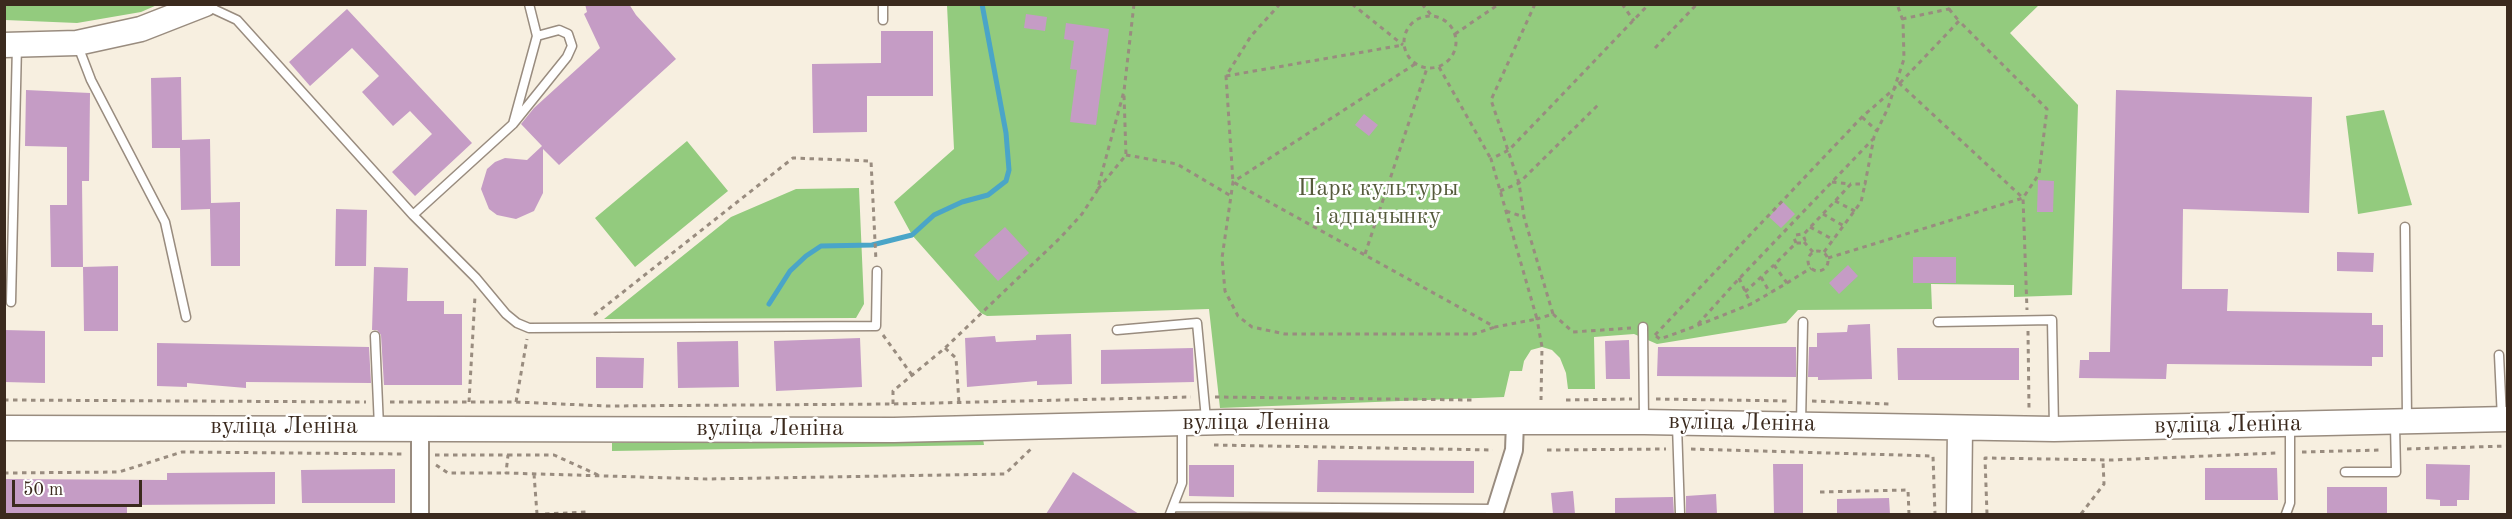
<!DOCTYPE html>
<html>
<head>
<meta charset="utf-8">
<style>
	body { margin:0 }
	#map { position:relative; width:2512px; height:519px; overflow:hidden; background:#f7efe0; font-family:"Old Standard TT",serif }
	canvas { display:block }
	.frame { position:absolute; inset:0; border:6px solid #3b2a1e; pointer-events:none }
	.scale { position:absolute; left:12px; top:480px; width:130px; height:27px; box-sizing:border-box; border:3px solid #3b2a1e; border-top:0; padding-left:8px; font-size:18px; line-height:21px; white-space:nowrap; color:#3b2a1e; -webkit-text-stroke:4px #fff; paint-order:stroke }
</style>
</head>
<body>
<div id="map">
<canvas width="2512" height="519"></canvas>
<div class="frame"></div>
<div class="scale">50 m</div>
</div>
<script>
const ctx = document.querySelector('canvas').getContext('2d');
ctx.lineJoin = 'round';
function fill(path, color) {
  ctx.fillStyle = color;
  ctx.fill(path, 'evenodd');
}
function toPath(rows) {
  const path = new Path2D();
  for (const r of rows) {
    if (r.length === 3) {
      path.moveTo(r[0] + r[2], r[1]);
      path.arc(r[0], r[1], r[2], 0, 2 * Math.PI);
      continue;
    }
    path.moveTo(r[0], r[1]);
    for (let i = 2; i < r.length; i += 2) path.lineTo(r[i], r[i + 1]);
  }
  return path;
}
function stroke(path, color, width, dash) {
  ctx.strokeStyle = color;
  ctx.lineWidth = width;
  ctx.lineCap = dash ? 'butt' : 'round';
  ctx.setLineDash(dash || []);
  ctx.stroke(path);
}
function drawText(font, color, halo, rows, align = 'center') {
  ctx.font = font + ' "Old Standard TT",serif';
  ctx.lineWidth = 5;
  ctx.setLineDash([]);
  ctx.textBaseline = 'middle';
  ctx.strokeStyle = halo;
  ctx.fillStyle = color;
  for (const [text, x, y, turn = 0] of rows) {
    ctx.save();
    ctx.translate(x, y);
    ctx.rotate((+turn || 0) * Math.PI / 180);
    ctx.textAlign = isNaN(turn) ? turn : align;
    if (halo) ctx.strokeText(text, 0, 0);
    ctx.fillText(text, 0, 0);
    ctx.restore();
  }
}
fill(toPath([
	[5,4,157,4,157,5,141,12,77,23,5,20],
	[947,5,2039,5,2010,33,2078,105,2072,295,2014,297,2014,285,1931,284,1932,309,1798,310,1786,323,1657,344,1634,334,1594,337,1595,389,1568,389,1566,373,1560,358,1552,350,1542,347,1531,350,1524,361,1522,371,1510,371,1504,397,1220,408,1209,309,987,316,981,313,912,235,894,202,954,149],
	[2384,110,2412,205,2358,214,2346,116],
	[687,141,728,191,635,267,595,218],
	[859,188,864,304,856,318,604,319,731,217,796,189],
	[983,439,984,445,612,451,612,443]
]), '#93cb7e');
stroke(toPath([
	[769,304,790,271,806,256,821,246,872,245,912,235,934,215,962,202,988,195,1006,181,1009,170,1006,133,982,4]
]), '#4aa5c8', 5);
fill(toPath([
	[585,4,629,4,636,15,676,59,559,165,543,149,543,193,534,211,516,219,497,215,489,209,481,189,487,169,495,162,505,158,527,160,542,146,521,124,534,108,600,48,584,14,587,12],
	[347,9,472,143,415,196,392,172,432,134,410,111,393,126,362,92,379,76,352,48,310,86,289,62],
	[1026,14,1047,17,1045,31,1024,28],
	[1066,23,1109,29,1096,125,1070,122,1077,70,1070,69,1074,41,1064,39],
	[881,31,933,31,933,96,867,96,867,132,813,133,812,64,881,63],
	[181,77,182,140,210,139,211,203,240,202,240,266,211,266,210,209,181,210,180,148,152,148,151,78],
	[26,90,90,93,89,181,82,181,83,267,51,267,50,205,67,205,67,147,25,146],
	[2116,90,2312,97,2309,213,2183,209,2182,289,2228,289,2227,311,2372,313,2372,325,2383,325,2383,357,2372,357,2372,366,2167,364,2166,379,2079,378,2080,360,2089,360,2089,352,2110,352],
	[1364,114,1378,125,1369,136,1355,125],
	[2038,180,2054,181,2053,212,2037,212],
	[1783,202,1795,214,1781,228,1769,217],
	[336,209,367,210,366,266,335,266],
	[1005,227,1029,253,998,281,974,255],
	[2337,252,2374,253,2373,272,2337,271],
	[1913,257,1956,257,1956,283,1913,283],
	[1848,265,1858,276,1839,294,1829,283],
	[118,266,118,331,84,331,83,267],
	[374,267,408,268,407,301,444,301,444,314,462,314,462,385,384,385,381,335,377,330,372,330],
	[1870,324,1872,379,1818,380,1818,377,1808,377,1809,347,1817,347,1817,333,1847,332,1848,325],
	[4,330,45,331,45,383,4,382],
	[1071,334,1072,384,1037,385,1037,381,967,387,965,338,995,336,996,342,1036,340,1036,335],
	[860,338,862,387,776,391,774,341],
	[1629,340,1630,379,1606,379,1605,341],
	[738,341,739,387,678,388,677,342],
	[157,343,369,347,371,383,246,382,246,388,187,383,187,387,157,386],
	[1658,347,1796,347,1796,377,1657,376],
	[1193,348,1194,382,1101,384,1101,350],
	[1897,348,2019,348,2019,380,1898,380],
	[596,357,644,358,643,388,596,388],
	[1318,460,1474,461,1474,493,1317,492],
	[1773,464,1803,464,1803,514,1774,514],
	[2426,464,2470,465,2469,500,2457,500,2457,506,2440,506,2440,500,2426,499],
	[1189,465,1234,465,1234,497,1189,496],
	[2205,468,2277,468,2278,500,2205,500],
	[395,469,395,503,302,503,301,470],
	[275,472,275,504,127,505,127,514,4,514,4,479,167,480,167,473],
	[1073,472,1139,514,1046,514],
	[2327,487,2387,487,2387,514,2327,514],
	[1573,491,1575,514,1553,514,1551,493],
	[1716,494,1717,514,1686,514,1686,496],
	[1673,497,1674,514,1615,514,1615,498],
	[1889,498,1890,514,1837,514,1837,499]
]), '#c59cc5');
const service = toPath([
	[529,4,537,36],
	[883,4,883,20],
	[207,6,237,20,413,215,476,278,506,314,517,323,529,328,876,326,877,271],
	[78,46,91,80,165,222,186,317],
	[413,215,513,124,567,57,572,46,568,34,559,30,537,36,513,124],
	[2405,227,2407,418],
	[11,302,17,45],
	[1938,322,2052,320,2054,428],
	[1643,327,1644,420],
	[1117,330,1197,323,1206,419],
	[375,336,379,427],
	[2499,355,2502,419],
	[1801,424,1803,322],
	[1677,425,1680,514],
	[2345,472,2396,472,2395,425],
	[1174,507,1496,509],
	[1170,514,1182,483,1182,424],
	[2286,514,2290,503,2290,427]
]);
const minor = toPath([
	[420,427,420,514],
	[1494,514,1514,450,1515,422]
]);
const secondary = toPath([
	[4,45,77,43,141,29,205,4],
	[4,428,894,430,1226,422,1644,422,2054,429,2508,419],
	[1959,514,1960,428]
]);
stroke(service, '#998c7f', 11);
stroke(minor, '#998c7f', 20);
stroke(secondary, '#998c7f', 27);
stroke(toPath([
	[1280,4,1251,36,1226,76,1233,182,1495,327,1537,319,1491,159,1509,150,1649,4],
	[1352,4,1403,45],
	[1422,4,1432,16],
	[1535,4,1491,100,1519,183,1524,217,1553,314,1537,319,1542,347,1541,400],
	[1622,4,1634,21],
	[1949,9,1959,21],
	[1430,42,26],
	[1902,19,1949,9,1953,4],
	[1455,34,1499,4],
	[1655,48,1697,4],
	[1415,64,1233,182,1222,258,1225,291,1238,316,1252,327,1285,334,1474,334,1495,327],
	[1439,67,1491,159],
	[1226,76,1403,45],
	[1862,117,1877,131],
	[1126,155,1177,164,1231,196],
	[1832,182,1851,184],
	[1098,189,1126,155,1124,95],
	[1500,191,1519,183,1599,104],
	[1835,201,1855,211],
	[1506,211,1524,217],
	[1823,214,1844,226],
	[1810,227,1834,240],
	[1804,242,1813,252],
	[1796,243,1794,238,1796,235,1802,234],
	[1818,261,10],
	[1824,252,1861,202,1865,184],
	[1365,254,1427,68],
	[1828,258,2023,198,2039,174,2047,109,1959,21,1900,83],
	[1761,277,1770,293],
	[1739,278,1751,304],
	[1787,283,1811,268],
	[1745,292,1774,265],
	[1553,314,1573,332,1631,328],
	[594,315,793,158,871,161,876,261],
	[1698,324,1735,283,1873,139],
	[2028,331,2029,408],
	[883,335,912,375],
	[1655,335,1862,117,1894,89,1904,59,1903,21,1897,4],
	[1656,336,1660,339,1696,326,1751,304,1787,283,1774,265,1796,243,1803,243,1805,240,1803,235,1851,184,1865,184,1874,137,1888,108,1894,89,1899,83,2023,198,2027,310],
	[945,348,956,358,959,403],
	[1215,397,1473,400],
	[1656,399,1790,401],
	[4,400,366,402],
	[1566,400,1632,399],
	[1812,401,1889,404],
	[390,402,516,402,606,406,893,404,1191,397],
	[469,402,475,296],
	[516,402,527,339],
	[893,404,893,391,945,348,1060,238,1082,214,1097,191,1124,91,1134,4],
	[1214,445,1493,450],
	[1691,449,1933,456,1935,514],
	[2407,449,2508,446],
	[1547,450,1666,449],
	[2302,452,2382,450],
	[435,455,508,455,506,473,707,479,1005,474,1033,447],
	[508,455,554,455,598,475],
	[436,465,448,473,506,473],
	[4,473,119,472,182,452,404,454],
	[534,474,537,514],
	[1820,492,1908,490,1909,514],
	[545,514,588,512],
	[1987,514,1985,458,2112,460,2277,453],
	[2081,514,2104,484,2103,461]
]), '#998c7f', 3, [4.5, 4.5]);
stroke(service, '#fff', 8);
stroke(minor, '#fff', 16);
stroke(secondary, '#fff', 24);
drawText('24px', '#555a3b', '#fff', [
	["Парк культуры",1378,189],
	["і адпачынку",1378,217]
]);
drawText('24px', '#3b2a1e', '#fff', [
	["вуліца Леніна",1256,423],
	["вуліца Леніна",1742,423,1],
	["вуліца Леніна",2228,425,-1],
	["вуліца Леніна",284,427],
	["вуліца Леніна",770,429]
]);
</script>
</body>
</html>
